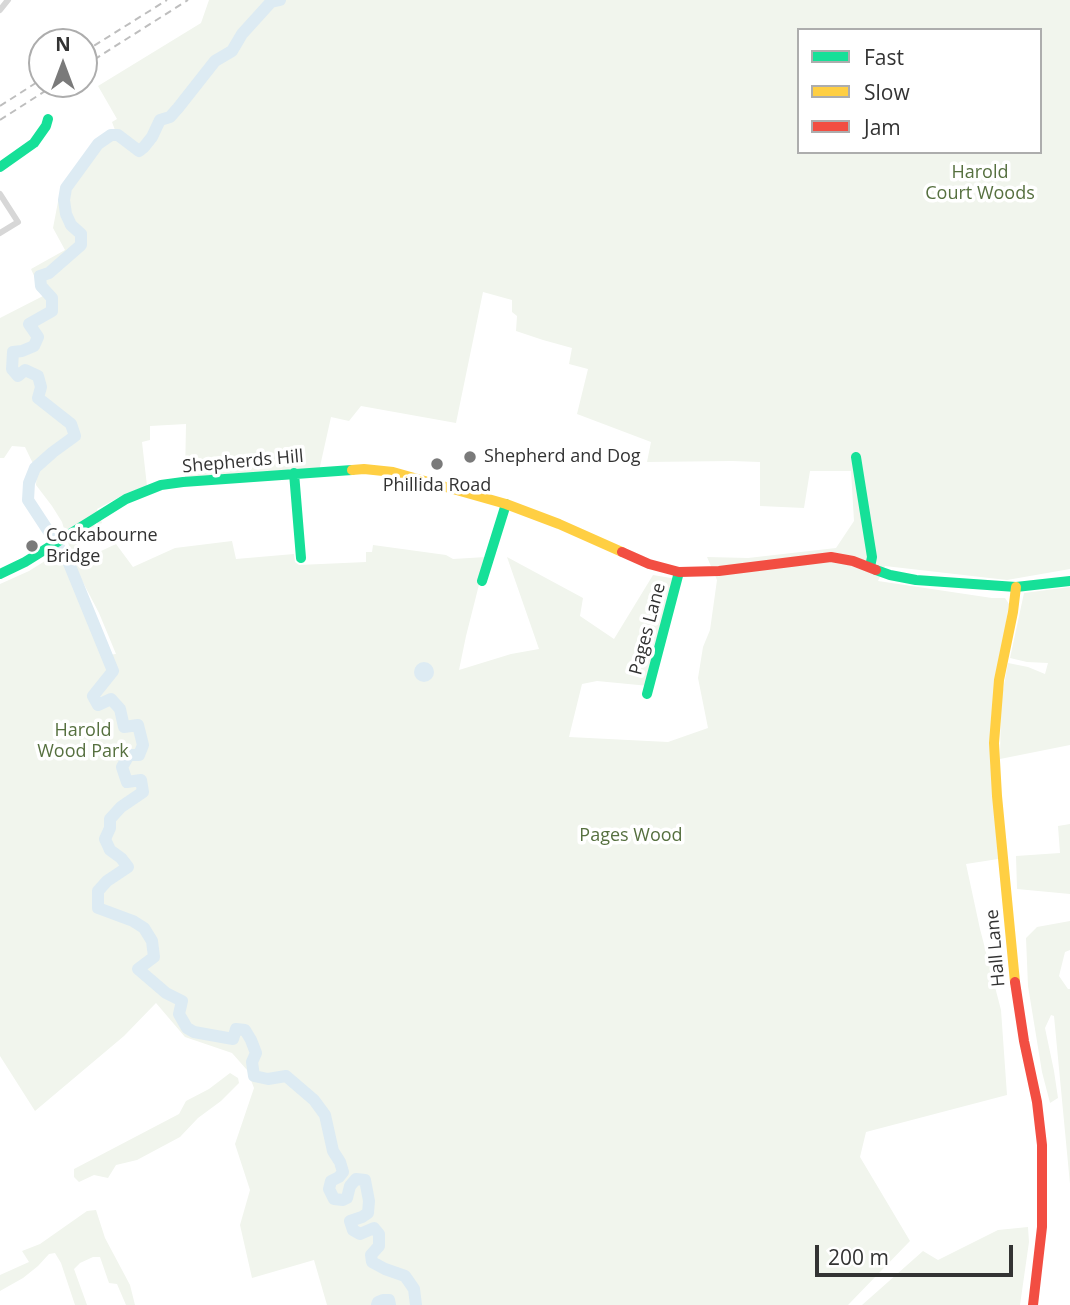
<!DOCTYPE html>
<html>
<head>
<meta charset="utf-8">
<style>
	body { margin:0 }
	#map { position:relative; width:1070px; height:1305px; overflow:hidden; background:#fff; font-family:"Open Sans",sans-serif }
	canvas { display:block }
	.legend { position:absolute; left:797px; top:28px; width:245px; height:126px; box-sizing:border-box; background:#fff; border:2px solid #adadad; margin:0; padding:9px 12px; list-style:none; font-size:21px; color:#333 }
	.legend li { display:flex; align-items:center; gap:14px; height:35px }
	.legend b { width:35px; border:2px solid #adadad }
	.north { position:absolute; left:28px; top:28px; width:70px; height:70px; box-sizing:border-box; background:#fff; border:2px solid #adadad; border-radius:50%; rotate:0deg; font-size:19px; font-weight:700; line-height:28px; text-align:center; color:#333 }
	.north::after { content:''; display:block; margin:auto; width:24px; height:32px; background:#7a7a7a; clip-path:polygon(50% 0,100% 100%,50% 72%,0 100%) }
	.scale { position:absolute; left:815px; top:1245px; width:198px; height:32px; box-sizing:border-box; border:4px solid #333; border-top:0; padding-left:9px; font-size:21px; line-height:24px; white-space:nowrap; color:#333; -webkit-text-stroke:5px #fff; paint-order:stroke }
</style>
</head>
<body>
<div id="map">
<canvas width="1070" height="1305"></canvas>
<ul class="legend">
<li><b style="height:9px;background:#16e098"></b>Fast</li>
<li><b style="height:9px;background:#ffcf43"></b>Slow</li>
<li><b style="height:9px;background:#f24e42"></b>Jam</li>
</ul>
<div class="north">N</div>
<div class="scale">200 m</div>
</div>
<script>
const ctx = document.querySelector('canvas').getContext('2d');
ctx.lineJoin = 'round';
function fill(path, color) {
  ctx.fillStyle = color;
  ctx.fill(path, 'evenodd');
}
function toPath(rows) {
  const path = new Path2D();
  for (const r of rows) {
    if (r.length === 3) {
      path.moveTo(r[0] + r[2], r[1]);
      path.arc(r[0], r[1], r[2], 0, 2 * Math.PI);
      continue;
    }
    path.moveTo(r[0], r[1]);
    for (let i = 2; i < r.length; i += 2) path.lineTo(r[i], r[i + 1]);
  }
  return path;
}
function stroke(path, color, width, dash) {
  ctx.strokeStyle = color;
  ctx.lineWidth = width;
  ctx.lineCap = dash ? 'butt' : 'round';
  ctx.setLineDash(dash || []);
  ctx.stroke(path);
}
function drawText(font, color, halo, rows, align = 'center') {
  ctx.font = font + ' "Open Sans",sans-serif';
  ctx.lineWidth = 7;
  ctx.setLineDash([]);
  ctx.textBaseline = 'middle';
  ctx.strokeStyle = halo;
  ctx.fillStyle = color;
  for (const [text, x, y, turn = 0] of rows) {
    ctx.save();
    ctx.translate(x, y);
    ctx.rotate((+turn || 0) * Math.PI / 180);
    ctx.textAlign = isNaN(turn) ? turn : align;
    if (halo) ctx.strokeText(text, 0, 0);
    ctx.fillText(text, 0, 0);
    ctx.restore();
  }
}
fill(toPath([
	[209,0,1070,0,1070,569,1007,580,885,566,878,581,992,598,1005,598,1009,604,991,718,990,757,998,859,966,864,980,929,1001,1010,1007,1095,866,1132,860,1157,910,1241,848,1305,327,1305,314,1260,252,1278,240,1225,250,1190,235,1144,254,1088,247,1070,232,1053,185,1037,156,1003,124,1036,35,1111,0,1056,0,584,29,571,61,551,68,561,107,655,116,654,99,613,76,569,62,522,52,506,36,485,37,472,25,447,12,446,4,458,0,458,0,318,43,296,31,269,65,250,53,228,61,186,99,140,108,133,115,130,112,122,117,119,98,86,201,23],
	[799,30,1040,30,1040,152,799,152],
	[483,292,512,300,512,312,517,316,516,331,543,340,572,348,569,364,588,369,577,414,651,442,647,462,732,461,760,462,760,506,804,508,810,471,851,471,854,521,836,548,748,558,707,557,717,580,710,630,703,647,698,678,708,728,668,742,569,737,582,684,597,681,649,686,677,579,653,575,614,639,580,616,583,598,507,557,539,649,511,654,459,670,466,636,486,557,453,559,446,555,373,545,372,552,366,552,366,562,299,565,295,562,294,554,236,559,232,541,175,548,133,567,116,544,84,559,74,538,102,523,97,509,127,493,147,486,142,442,150,440,150,426,186,424,185,477,269,471,319,471,331,417,349,421,361,406,456,423],
	[1070,587,1070,745,1000,759,1001,701,1008,663,1028,667,1045,674,1048,663,1027,662,1010,658,1024,593],
	[1070,824,1070,894,1017,889,1016,856,1060,853,1058,826],
	[1070,921,1070,950,1065,952,1059,976,1068,989,1070,989,1070,1184,1054,1016,1051,1015,1045,1028,1054,1071,1058,1098,1050,1103,1042,1072,1028,986,1026,938,1037,927],
	[230,1073,238,1078,239,1083,221,1101,198,1118,180,1137,137,1160,116,1165,108,1178,94,1175,79,1182,74,1177,74,1169,179,1114,186,1101,209,1089],
	[96,1210,105,1238,130,1285,135,1305,126,1305,117,1284,109,1283,100,1257,93,1257,80,1263,74,1269,87,1305,75,1305,61,1263,55,1253,49,1254,38,1266,23,1278,0,1291,0,1275,29,1262,22,1251,40,1244,87,1211],
	[1028,1227,1029,1242,1020,1305,862,1305,923,1251,938,1260,998,1230]
]), '#f1f5ed');
fill(toPath([
	[424,672,10]
]), '#ddebf3');
stroke(toPath([
	[280,0,271,2,242,34,232,51,215,61,178,108,170,117,160,120,152,137,144,147,139,151,118,135,111,135,98,144,66,188,64,200,66,214,71,225,81,234,81,245,49,273,40,276,41,286,52,298,52,311,29,324,38,337,34,346,22,351,13,352,12,369,18,376,25,370,38,376,41,387,38,398,71,424,75,436,53,452,35,468,29,483,28,500,68,561,113,671,93,696,98,705,111,699,120,709,124,727,138,725,143,745,139,755,129,755,122,767,127,782,141,780,143,792,121,807,110,819,110,828,105,839,110,850,121,858,128,867,107,881,98,891,98,908,133,921,144,928,152,941,154,957,138,969,166,993,182,1001,179,1014,187,1028,194,1032,233,1039,236,1029,245,1030,251,1040,256,1053,252,1062,254,1076,268,1079,286,1076,314,1100,325,1115,333,1151,340,1162,343,1172,339,1177,331,1181,329,1189,334,1199,343,1200,347,1198,350,1186,356,1179,365,1180,369,1201,368,1213,362,1217,350,1221,353,1230,360,1234,374,1228,379,1234,379,1246,371,1255,372,1262,385,1269,405,1276,414,1289,416,1305],
	[377,1305,378,1302,383,1300,389,1300,390,1305]
]), '#ddebf3', 12);
stroke(toPath([
	[0,10,8,0],
	[0,194,18,222,0,233]
]), '#d7d7d7', 6);
stroke(toPath([
	[0,167,34,143,46,126,48,119],
	[856,457,872,557,870,567],
	[294,473,301,558],
	[876,570,890,575,916,580,1016,587,1070,581],
	[0,574,25,562,126,499,161,485,183,482,352,470],
	[482,581,506,504],
	[647,694,679,572]
]), '#16e098', 10);
stroke(toPath([
	[352,470,364,469,393,472,506,504,559,524,622,552],
	[1015,982,997,796,994,743,999,680,1013,612,1016,587]
]), '#ffcf43', 10);
stroke(toPath([
	[622,552,649,564,679,572,719,571,831,557,853,561,876,570],
	[1015,982,1024,1041,1037,1102,1042,1145,1042,1227,1033,1305]
]), '#f24e42', 10);
stroke(toPath([
	[84,52,167,0],
	[84,66,188,0],
	[0,106,42,79],
	[0,120,56,84]
]), '#bebebe', 2, [7, 5]);
for (const [x, y, r, color] of [
	[470,457,7,"#7a7a7a"],
	[437,464,7,"#7a7a7a"],
	[32,546,7,"#7a7a7a"]
]) {
  const dot = new Path2D();
  dot.arc(x, y, r, 0, 2 * Math.PI);
  ctx.fillStyle = color;
  ctx.fill(dot);
  stroke(dot, '#fff', 2.5);
}
drawText('18px', '#56703f', '#fff', [
	["Harold",980,173],
	["Court Woods",980,194],
	["Harold",83,731],
	["Wood Park",83,752],
	["Pages Wood",631,836]
]);
drawText('18px', '#333', '#fff', [
	["Shepherd and Dog",484,457],
	["Phillida Road",437,486,"center"],
	["Cockabourne",46,536],
	["Bridge",46,557]
], 'left');
drawText('18px', '#333', '#fff', [
	["Shepherds Hill",243,462,-5],
	["Pages Lane",648,629,-75],
	["Hall Lane",996,948,-95]
]);
</script>
</body>
</html>
